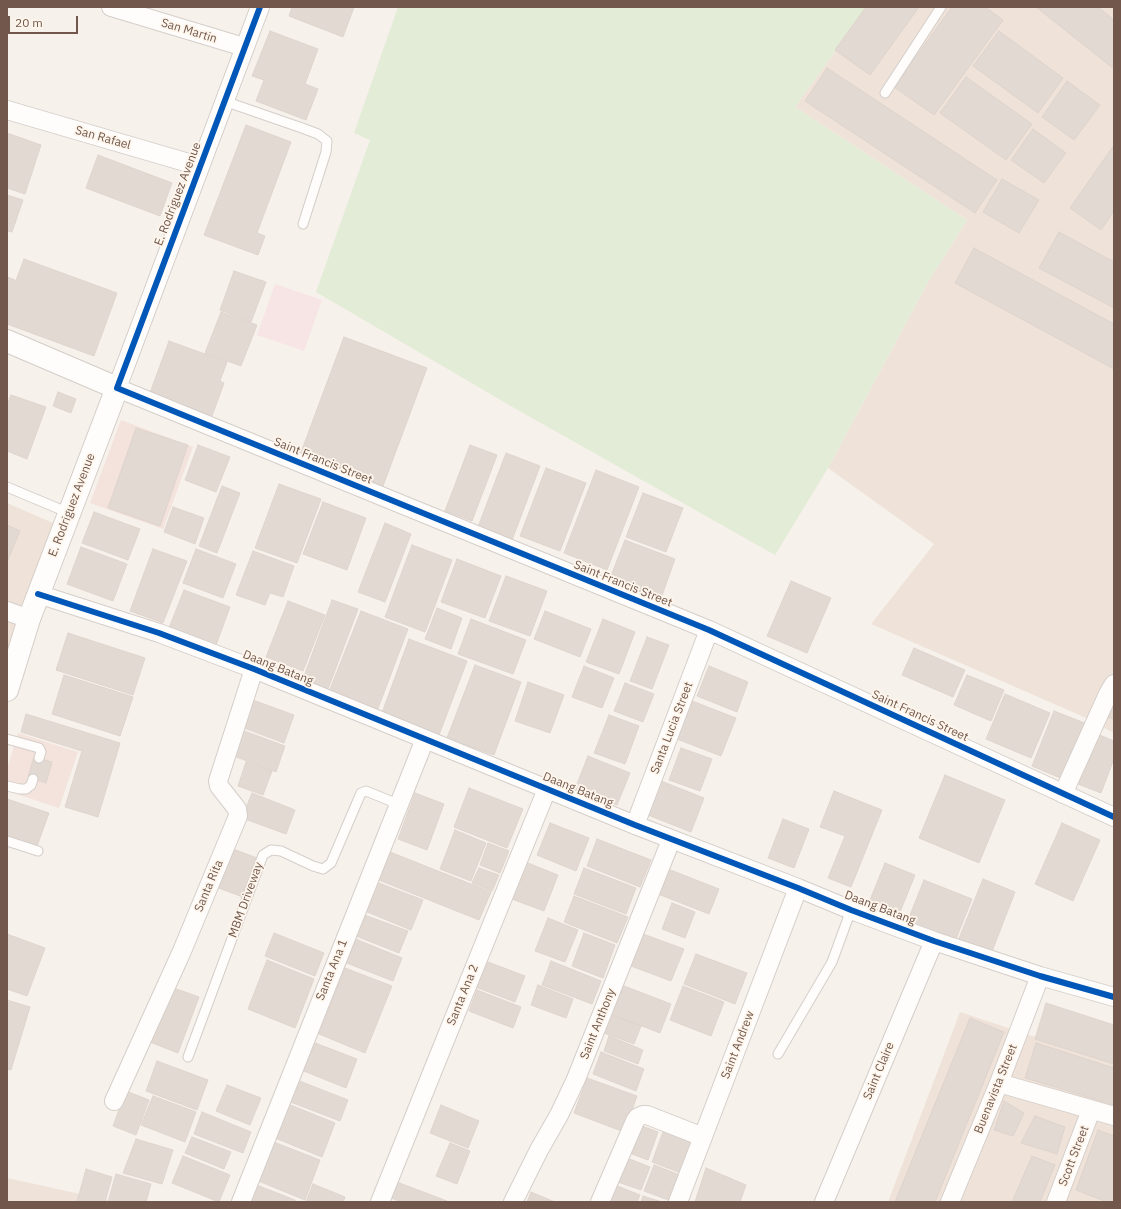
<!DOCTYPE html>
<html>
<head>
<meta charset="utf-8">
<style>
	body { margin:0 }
	#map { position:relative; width:1121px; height:1209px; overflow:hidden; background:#f6f1eb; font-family:"IBM Plex Sans",sans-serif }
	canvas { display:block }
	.frame { position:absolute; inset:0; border:8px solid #72584c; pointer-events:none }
	.scale { position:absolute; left:8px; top:16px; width:70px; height:18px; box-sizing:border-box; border:2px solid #72584c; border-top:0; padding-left:5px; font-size:12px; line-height:14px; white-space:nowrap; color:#72584c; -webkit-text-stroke:3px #fef6ec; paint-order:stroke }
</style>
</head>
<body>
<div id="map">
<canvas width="1121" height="1209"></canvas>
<div class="frame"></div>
<div class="scale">20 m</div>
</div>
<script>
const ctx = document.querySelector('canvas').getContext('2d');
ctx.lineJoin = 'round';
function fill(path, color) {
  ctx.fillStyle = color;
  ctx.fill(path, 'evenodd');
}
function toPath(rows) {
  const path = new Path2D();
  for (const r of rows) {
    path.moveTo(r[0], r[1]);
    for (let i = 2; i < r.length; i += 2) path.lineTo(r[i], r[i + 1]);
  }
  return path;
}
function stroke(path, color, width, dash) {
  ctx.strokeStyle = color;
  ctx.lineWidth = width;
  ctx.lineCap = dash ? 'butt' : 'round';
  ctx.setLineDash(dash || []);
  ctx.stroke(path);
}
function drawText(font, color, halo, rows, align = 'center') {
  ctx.font = font + ' "IBM Plex Sans",sans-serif';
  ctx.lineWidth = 3.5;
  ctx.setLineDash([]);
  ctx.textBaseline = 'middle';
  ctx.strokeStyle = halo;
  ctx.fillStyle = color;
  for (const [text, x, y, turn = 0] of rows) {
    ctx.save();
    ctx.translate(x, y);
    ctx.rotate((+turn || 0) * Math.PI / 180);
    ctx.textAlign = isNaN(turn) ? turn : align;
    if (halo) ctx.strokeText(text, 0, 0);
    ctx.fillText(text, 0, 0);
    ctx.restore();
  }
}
fill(toPath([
	[867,7,1114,7,1114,733,1084,717,871,624,934,544,828,468,928,282,967,220,795,107],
	[7,503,53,523,7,657],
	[960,1012,1114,1063,1114,1202,888,1202],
	[7,1178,117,1202,7,1202]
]), '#efe3d9');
fill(toPath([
	[121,420,193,447,163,529,90,503],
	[18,733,78,752,59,808,7,791,7,769]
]), '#f3e3dc');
fill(toPath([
	[275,284,322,300,304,351,257,335]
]), '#f7e4e4');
fill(toPath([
	[398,7,867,7,795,107,967,220,928,282,828,468,775,555,516,409,316,292,370,140,354,133]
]), '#e3ecd6');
const building = toPath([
	[292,7,354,7,343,37,289,16,292,7],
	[866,7,919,7,870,75,835,50,866,7],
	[952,7,985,7,1003,20,934,115,894,87,952,7],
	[1036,7,1098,7,1114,20,1114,69,1036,7],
	[270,31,318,49,305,84,318,89,306,120,256,101,264,80,252,76,270,31],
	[999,31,1063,78,1038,113,973,66,999,31],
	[827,68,997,180,975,213,805,101,827,68],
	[966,77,1032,124,1006,160,940,113,966,77],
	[1067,81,1100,105,1074,140,1042,117,1067,81],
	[246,125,291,142,257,233,265,236,258,255,204,235,246,125],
	[1033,129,1066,153,1044,183,1011,160,1033,129],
	[7,133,41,145,25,194,7,188,7,133],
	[1114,145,1114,211,1101,230,1070,208,1114,145],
	[98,155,172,183,160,216,86,188,98,155],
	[1002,179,1039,200,1019,233,983,212,1002,179],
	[7,195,23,200,12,232,7,231,7,195],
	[1059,232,1114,262,1114,308,1039,268,1059,232],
	[974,248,1114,324,1114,369,955,283,974,248],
	[24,259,117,293,94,356,7,324,7,305,24,259],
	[234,271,266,282,251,322,220,310,234,271],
	[7,277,15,280,7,302,7,277],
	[221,312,257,325,241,366,205,353,221,312],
	[344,337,427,368,383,486,300,455,344,337],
	[169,341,227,362,220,381,224,383,212,416,150,393,169,341],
	[58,392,76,399,71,413,53,406,58,392],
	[11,395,46,407,27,459,7,451,7,406,11,395],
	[136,428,188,445,160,526,108,508,136,428],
	[198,445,230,457,216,492,185,480,198,445],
	[470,445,497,455,472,521,445,511,470,445],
	[506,453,540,466,512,540,478,527,506,453],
	[546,468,586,483,560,551,520,536,546,468],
	[596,470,639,487,607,570,564,553,596,470],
	[279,484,321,499,297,563,255,548,279,484],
	[222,486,240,493,217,553,199,546,222,486],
	[643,493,683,508,666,552,626,537,643,493],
	[323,502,366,518,347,570,303,554,323,502],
	[173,507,204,518,195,544,164,532,173,507],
	[94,512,140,529,128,560,82,543,94,512],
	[385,523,411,534,385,602,358,592,385,523],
	[7,525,20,531,7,562,7,525],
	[625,540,675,559,660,601,609,581,625,540],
	[412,545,452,560,425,632,385,617,412,545],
	[81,547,127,564,113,601,67,584,81,547],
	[153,549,187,561,163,623,130,611,153,549],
	[196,549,236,564,223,598,183,583,196,549],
	[253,551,294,566,283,597,270,593,265,605,236,595,253,551],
	[457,559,501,576,485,618,441,602,457,559],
	[506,576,547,591,530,636,489,621,506,576],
	[791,581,831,598,807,653,767,636,791,581],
	[184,590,230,607,216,645,169,628,184,590],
	[332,600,358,609,328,689,303,679,332,600],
	[288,601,325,615,303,671,266,657,288,601],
	[437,608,462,618,451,649,425,639,437,608],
	[361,611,408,629,377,711,329,692,361,611],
	[545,611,591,629,580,657,534,639,545,611],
	[471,619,526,640,513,674,458,654,471,619],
	[603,619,635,632,619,674,586,662,603,619],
	[68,633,145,658,133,695,56,670,68,633],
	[647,637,669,645,652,689,630,681,647,637],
	[409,639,467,661,439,735,382,713,409,639],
	[914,648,965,670,953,697,902,675,914,648],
	[475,665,521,682,494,755,447,738,475,665],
	[584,666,614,678,602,708,572,697,584,666],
	[709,666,748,682,737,712,697,696,709,666],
	[64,675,133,697,120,736,52,714,64,675],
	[967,675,1004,690,991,721,954,705,967,675],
	[528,682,564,695,550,733,515,721,528,682],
	[625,683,654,694,643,722,614,711,625,683],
	[1005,694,1050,713,1031,758,986,739,1005,694],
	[250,699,294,715,284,743,239,726,250,699],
	[692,701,736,718,721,756,677,739,692,701],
	[1114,705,1114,720,1106,716,1114,705],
	[1054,711,1087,724,1065,780,1032,766,1054,711],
	[26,714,120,743,98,817,65,807,82,751,21,732,26,714],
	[609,715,639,726,625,764,594,753,609,715],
	[244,731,285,746,276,772,234,756,244,731],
	[1097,734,1114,741,1114,759,1101,793,1078,784,1097,734],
	[681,748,712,759,700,791,669,780,681,748],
	[588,756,630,773,617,805,575,789,588,756],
	[34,757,52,762,46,783,28,777,34,757],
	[246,762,272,771,263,795,238,786,246,762],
	[945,775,1005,800,979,863,919,838,945,775],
	[661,781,704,798,691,832,648,815,661,781],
	[469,788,523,809,507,848,454,827,469,788],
	[834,791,882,810,851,887,828,878,845,836,820,827,834,791],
	[252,793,295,810,286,834,242,818,252,793],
	[415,793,444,804,427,850,398,839,415,793],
	[7,799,49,813,36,849,7,839,7,799],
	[783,819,809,829,794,868,768,858,783,819],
	[550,823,589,838,576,871,537,855,550,823],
	[1062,823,1100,840,1073,901,1035,884,1062,823],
	[455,830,486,843,471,881,440,869,455,830],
	[597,839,651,860,640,887,587,866,597,839],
	[488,843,509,851,500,873,480,865,488,843],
	[228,847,257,858,243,897,213,886,228,847],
	[390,852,491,892,479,920,379,880,390,852],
	[523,861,558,875,544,911,509,898,523,861],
	[885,863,915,875,900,912,870,900,885,863],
	[479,868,499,875,492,891,472,883,479,868],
	[584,868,636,888,626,914,574,894,584,868],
	[668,869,719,889,709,914,658,894,668,869],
	[983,879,1015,892,991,954,958,941,983,879],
	[371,880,423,900,411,930,360,909,371,880],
	[924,880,972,899,954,944,906,925,924,880],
	[574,896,628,917,617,943,564,922,574,896],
	[672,903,695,912,685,938,662,929,672,903],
	[359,913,408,931,399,953,351,934,359,913],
	[548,918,578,930,565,962,535,951,548,918],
	[274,933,324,953,315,976,265,956,274,933],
	[584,933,615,945,603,978,572,966,584,933],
	[7,934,45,948,27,996,7,989,7,934],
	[643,934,684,949,671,981,631,966,643,934],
	[353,938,402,958,393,981,344,962,353,938],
	[696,954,747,973,735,1004,684,984,696,954],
	[267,960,314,979,295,1028,248,1009,267,960],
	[483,960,525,976,515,1002,473,986,483,960],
	[551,961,601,981,592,1004,542,985,551,961],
	[345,968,392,986,365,1053,319,1034,345,968],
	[619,984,671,1004,660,1033,608,1013,619,984],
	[538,985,573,999,566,1018,531,1005,538,985],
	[683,986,724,1002,711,1036,670,1020,683,986],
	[171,987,199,997,178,1053,150,1042,171,987],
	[477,990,521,1007,513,1028,469,1011,477,990],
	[7,1000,30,1007,11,1070,7,1069,7,1000],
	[1046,1003,1114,1025,1114,1064,1035,1039,1046,1003],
	[611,1015,641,1026,634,1044,604,1033,611,1015],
	[970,1018,1004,1032,935,1202,895,1202,970,1018],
	[609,1036,643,1050,638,1064,604,1051,609,1036],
	[310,1041,357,1059,346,1088,299,1069,310,1041],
	[1036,1043,1114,1068,1114,1105,1025,1078,1036,1043],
	[601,1052,644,1069,636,1091,593,1074,601,1052],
	[157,1061,208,1080,197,1110,146,1091,157,1061],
	[587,1078,637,1096,624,1132,574,1113,587,1078],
	[297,1080,348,1100,340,1121,288,1101,297,1080],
	[227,1085,261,1098,250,1125,216,1111,227,1085],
	[126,1091,149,1100,136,1135,113,1126,126,1091],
	[153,1096,196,1112,185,1142,141,1125,153,1096],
	[1004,1101,1024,1113,1013,1136,994,1130,1004,1101],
	[288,1104,335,1123,322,1157,275,1138,288,1104],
	[441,1105,479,1121,468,1148,430,1133,441,1105],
	[202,1112,251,1132,243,1153,194,1134,202,1112],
	[1035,1116,1065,1127,1057,1154,1021,1143,1035,1116],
	[642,1126,658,1132,648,1160,632,1154,642,1126],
	[1098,1130,1114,1136,1114,1202,1107,1202,1076,1190,1098,1130],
	[663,1132,692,1143,681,1173,652,1162,663,1132],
	[192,1137,231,1152,224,1169,185,1153,192,1137],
	[136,1139,173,1150,162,1184,123,1173,136,1139],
	[271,1141,320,1160,305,1200,256,1180,271,1141],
	[450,1143,470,1151,457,1184,436,1176,450,1143],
	[183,1156,230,1175,219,1202,172,1183,183,1156],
	[1032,1156,1055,1165,1040,1202,1012,1202,1032,1156],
	[627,1158,650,1167,641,1190,618,1182,627,1158],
	[654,1165,680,1175,671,1201,644,1191,654,1165],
	[706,1168,746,1185,740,1202,695,1202,706,1168],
	[86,1169,112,1177,105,1202,77,1202,86,1169],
	[116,1174,151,1184,146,1202,108,1202,116,1174],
	[397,1182,447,1201,447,1202,402,1202,391,1198,397,1182],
	[254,1184,295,1200,295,1202,247,1202,254,1184],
	[313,1184,345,1197,343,1202,306,1202,313,1184],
	[615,1185,640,1195,637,1202,609,1202,615,1185],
	[531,1192,555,1202,527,1202,531,1192],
	[643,1196,662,1202,641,1202,643,1196]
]);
fill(building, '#e2d9d2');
stroke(building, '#dfd4cd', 1);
const lane = toPath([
	[885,93,941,7],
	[224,101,302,128,318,134,327,141,326,152,303,224],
	[7,487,69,513],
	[7,739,39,748,41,752,39,758],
	[7,786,20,789,26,789,31,785,33,779],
	[7,841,38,851],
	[778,1054,832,962,851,910],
	[188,1057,263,855,271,850,281,851,313,866,323,869,331,863,361,793,366,791,398,804]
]);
const street = toPath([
	[111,7,244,47],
	[260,7,117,388,709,630,1114,817],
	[7,110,199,166],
	[38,594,159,633,254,669,635,825,798,888,851,910,934,941,1040,976,1114,997],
	[7,611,29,619],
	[1063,794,1108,694,1114,684],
	[635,825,709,630],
	[999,1083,1114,1116],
	[114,1101,182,951,238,816,237,809,219,786,218,781,254,669],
	[241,1202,425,739],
	[380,1202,437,1060,547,789],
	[513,1202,539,1150,559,1115,576,1079,671,840],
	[600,1202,635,1121,638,1117,643,1115,647,1115,703,1137],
	[678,1202,798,888],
	[824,1202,934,941],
	[950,1202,999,1083,1040,976],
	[1056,1202,1091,1110]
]);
const secondary = toPath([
	[7,341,117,388,29,619,7,690]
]);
stroke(lane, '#d5cec9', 11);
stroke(street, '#d5cec9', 20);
stroke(secondary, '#d5cdc7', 24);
stroke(lane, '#fefdfc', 9);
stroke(street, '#fefdfc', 18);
stroke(secondary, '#fefdfc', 22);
stroke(toPath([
	[260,7,117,388,709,630,1114,817],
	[38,594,159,633,254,669,635,825,798,888,851,910,934,941,1040,976,1114,997]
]), '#0057b8', 6);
drawText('12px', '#72584c', '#fef6ec', [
	["San Martin",189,31,17],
	["San Rafael",103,138,16],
	["E. Rodriguez Avenue",178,194,-69],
	["Saint Francis Street",323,461,22],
	["E. Rodriguez Avenue",72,505,-69],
	["Saint Francis Street",623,584,22],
	["Daang Batang",278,668,22],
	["Saint Francis Street",920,716,25],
	["Santa Lucia Street",672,728,-69],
	["Daang Batang",578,790,22],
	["Santa Rita",209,886,-67],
	["MBM Driveway",246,900,-70],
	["Daang Batang",880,908,21],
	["Santa Ana 1",332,970,-68],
	["Santa Ana 2",463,995,-68],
	["Saint Anthony",598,1024,-68],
	["Saint Andrew",738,1045,-69],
	["Saint Claire",879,1071,-67],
	["Buenavista Street",996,1089,-68],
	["Scott Street",1074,1156,-69]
]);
</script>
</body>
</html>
